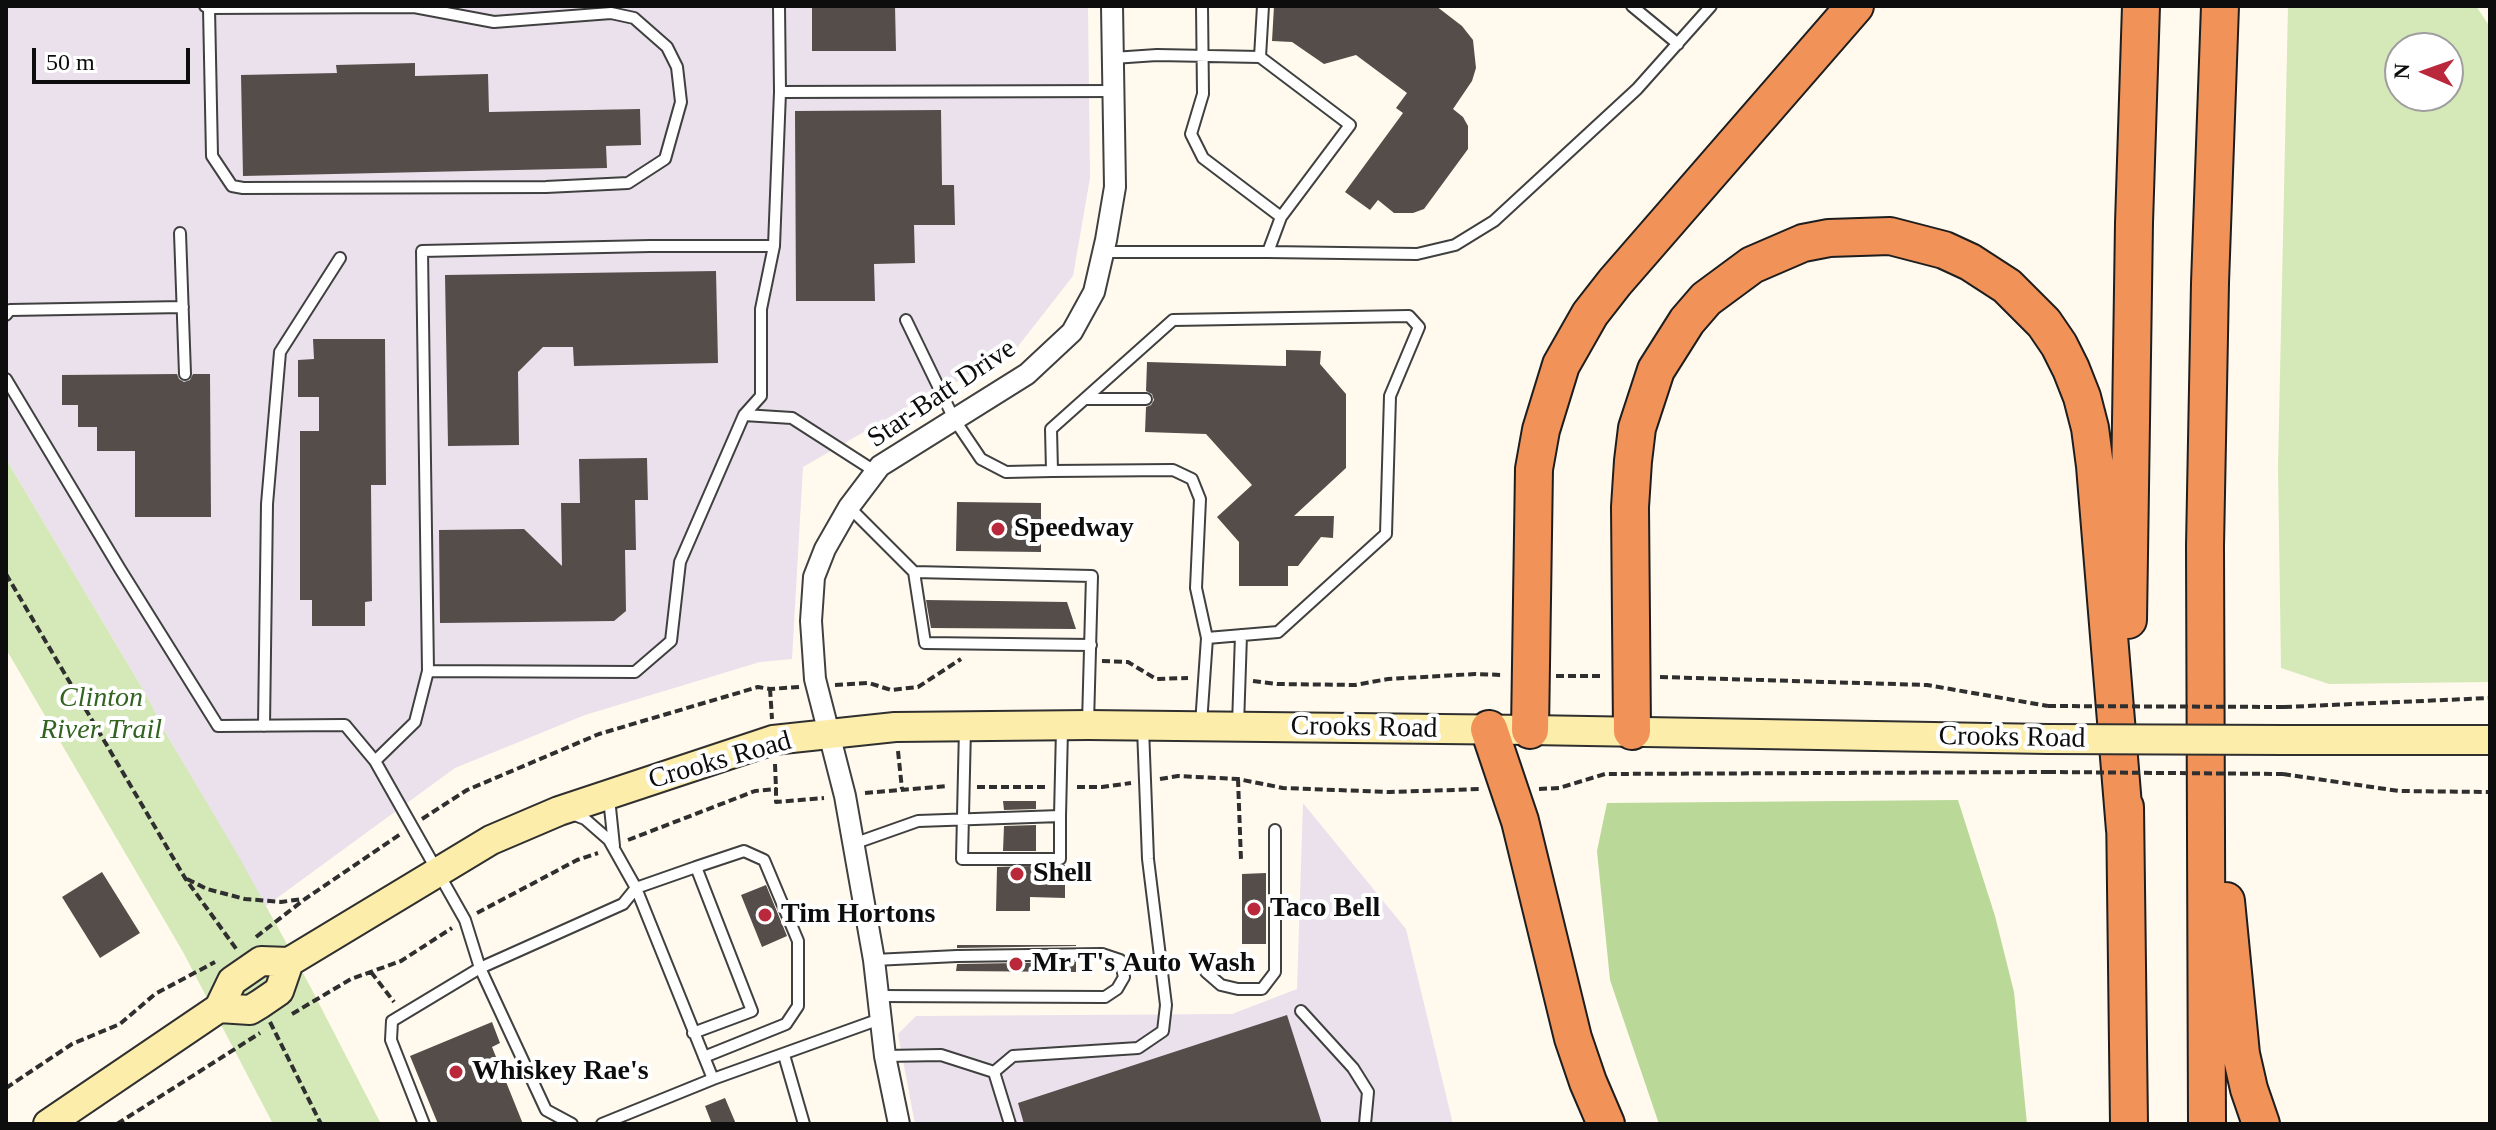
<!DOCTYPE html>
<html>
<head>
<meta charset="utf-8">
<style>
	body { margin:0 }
	#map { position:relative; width:2496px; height:1130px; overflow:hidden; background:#fffaed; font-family:"Times New Roman",serif }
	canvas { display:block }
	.frame { position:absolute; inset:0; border:8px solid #0d0d0d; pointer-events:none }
	.north { position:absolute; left:2384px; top:32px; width:80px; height:80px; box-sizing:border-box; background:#fff; border:2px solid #9e9e9e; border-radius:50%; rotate:272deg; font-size:22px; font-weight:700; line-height:32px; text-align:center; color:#0d0d0d }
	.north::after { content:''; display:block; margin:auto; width:28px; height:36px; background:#ba283b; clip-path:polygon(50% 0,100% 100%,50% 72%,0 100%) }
	.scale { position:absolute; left:32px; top:48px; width:158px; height:36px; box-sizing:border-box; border:4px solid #0d0d0d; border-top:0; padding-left:10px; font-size:24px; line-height:28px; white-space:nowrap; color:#0d0d0d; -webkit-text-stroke:6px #fff; paint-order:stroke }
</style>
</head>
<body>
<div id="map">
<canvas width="2496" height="1130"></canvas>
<div class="frame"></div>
<div class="north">N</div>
<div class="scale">50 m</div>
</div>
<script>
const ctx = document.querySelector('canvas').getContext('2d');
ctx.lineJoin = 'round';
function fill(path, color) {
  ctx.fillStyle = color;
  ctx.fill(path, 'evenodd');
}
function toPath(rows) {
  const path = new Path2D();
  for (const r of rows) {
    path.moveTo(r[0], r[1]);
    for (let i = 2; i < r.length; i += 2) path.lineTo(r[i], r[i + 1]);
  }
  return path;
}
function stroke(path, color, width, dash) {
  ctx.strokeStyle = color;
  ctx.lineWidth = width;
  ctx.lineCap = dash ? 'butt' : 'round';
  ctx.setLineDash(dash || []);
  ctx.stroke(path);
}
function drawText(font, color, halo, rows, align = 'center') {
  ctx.font = font + ' "Times New Roman",serif';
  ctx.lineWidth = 8;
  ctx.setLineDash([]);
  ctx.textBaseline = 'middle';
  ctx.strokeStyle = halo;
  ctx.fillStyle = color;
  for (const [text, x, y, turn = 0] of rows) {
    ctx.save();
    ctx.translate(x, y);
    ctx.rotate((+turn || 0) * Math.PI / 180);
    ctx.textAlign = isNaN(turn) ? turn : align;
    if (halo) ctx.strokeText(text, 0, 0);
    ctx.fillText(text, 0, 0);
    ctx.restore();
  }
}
fill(toPath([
	[6,6,1088,6,1090,178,1073,276,1012,354,907,407,803,467,792,659,760,662,585,715,455,768,266,906,165,732,148,698,6,459],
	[1303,803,1406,929,1453,1124,915,1124,898,1034,916,1016,1232,1014,1297,989]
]), '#eae1ec');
fill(toPath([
	[2288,6,2476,6,2490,27,2490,682,2329,684,2281,668,2278,467],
	[2400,48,2448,48,2448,96,2400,96],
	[6,459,148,698,165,732,239,857,310,986,381,1124,273,1124,183,952,6,649]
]), '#d5e8b8');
fill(toPath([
	[1958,800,1995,916,2014,992,2027,1124,1659,1124,1610,980,1597,851,1607,803]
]), '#bad898');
fill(toPath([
	[812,6,895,6,896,51,812,51],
	[1274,6,1436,6,1462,26,1473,40,1476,68,1472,81,1453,109,1463,117,1468,126,1468,149,1424,209,1413,213,1394,213,1378,200,1370,210,1345,192,1403,113,1396,108,1407,93,1356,55,1324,64,1292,42,1272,41],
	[415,63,415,76,488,74,489,112,640,109,641,145,606,146,607,168,243,176,241,75,337,73,336,65],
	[941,110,942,185,954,185,955,225,914,225,915,263,874,264,875,301,796,301,795,111],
	[716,271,718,363,574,366,573,347,543,347,518,372,519,445,448,446,445,275],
	[313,339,385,339,386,485,371,485,372,601,365,602,365,626,312,626,312,600,300,600,300,431,319,431,319,397,298,397,298,360,314,359],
	[1286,350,1321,351,1320,364,1346,394,1346,468,1294,516,1334,516,1333,538,1321,537,1298,566,1288,566,1288,586,1239,586,1239,542,1217,517,1252,485,1206,434,1145,432,1146,407,1151,405,1154,400,1152,394,1146,391,1147,362,1286,366],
	[177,374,179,379,184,382,190,380,193,374,210,374,211,517,135,517,135,451,97,451,97,427,78,427,78,405,62,405,62,375],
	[647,458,648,500,635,500,636,550,625,550,626,611,614,621,440,623,439,530,524,529,562,566,561,503,580,503,579,459],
	[957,502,1041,503,1041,552,956,551],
	[926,600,1067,602,1076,629,931,628],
	[1003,801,1036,801,1036,809,1004,810],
	[1036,825,1036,851,1003,851,1004,826],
	[1065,865,1065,898,1030,897,1030,911,996,911,997,867],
	[102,872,140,933,100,958,62,897],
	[1266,873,1266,944,1242,944,1242,874],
	[766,885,787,936,762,947,741,895],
	[957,945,1076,945,1076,946,957,948],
	[1076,962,1076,972,956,971,957,964],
	[1287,1015,1322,1124,1024,1124,1018,1103],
	[492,1022,500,1043,492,1047,523,1124,438,1124,410,1056],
	[725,1098,736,1124,712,1124,705,1106]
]), '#554d4a');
const service = toPath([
	[205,6,209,8,212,156,232,186,243,188,546,187,628,183,665,159,681,102,677,67,667,47,634,18,611,13,494,22,414,7,209,8],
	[779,6,780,92,774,246,650,246,422,251,428,671,635,672,671,641,680,562,744,415,792,418,876,472],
	[1202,6,1203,94,1191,134,1203,158,1281,217],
	[1632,6,1678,44],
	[1260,57,1263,6],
	[780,92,1114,91],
	[180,233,185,374],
	[1104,252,1268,252,1281,217,1350,125,1260,57,1157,55,1113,58],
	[1268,252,1417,254,1455,245,1494,221,1637,89,1711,6],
	[6,315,10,310,183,307],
	[906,320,954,419,981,459,1006,472,1052,471,1051,429,1173,320,1409,316,1419,327,1390,396,1386,534,1278,632,1207,638,1201,724],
	[6,379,120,569,218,726,345,725,375,761],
	[1085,399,1146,399],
	[744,415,761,396,761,309,774,246],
	[1052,471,1173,470,1192,479,1200,499,1196,588,1207,638],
	[849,507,914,572,1092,576,1088,723],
	[914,572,925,643,1091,645],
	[428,671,415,722,375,761,465,920,480,968,546,1110,572,1124],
	[1238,725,1241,635],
	[264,726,267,504,280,352,340,258],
	[965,728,962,859,1060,859,1060,816],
	[609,798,614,846],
	[572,814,585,819,609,840,636,888,713,1079,602,1124],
	[853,844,918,821,1060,816,1062,729],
	[696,867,744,851,764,860,798,941,798,1006,786,1024,704,1057],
	[874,960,957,956,1102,954,1120,960,1124,977,1117,989,1105,997,878,996],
	[1206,972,1221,985,1238,989,1262,989,1275,972,1275,830],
	[1301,1011,1353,1068,1368,1092,1365,1124],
	[784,1055,804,1124],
	[885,1056,941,1055,994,1072,1010,1124],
	[994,1072,1013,1056,1138,1048,1163,1031,1166,1005,1148,859,1143,728],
	[713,1079,880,1019],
	[424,1124,391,1040,392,1021,480,968,623,904,636,888,696,867,752,1011,693,1033]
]);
const minor = toPath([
	[899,1124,885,1056,874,960,845,796,815,679,811,621,814,577,825,549,849,507,880,466,1027,374,1072,332,1094,292,1106,240,1115,187,1112,6]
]);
const secondary = toPath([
	[2283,740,2490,740],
	[219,1008,250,1010,260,1004,279,991,289,962],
	[48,1124,219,1008,232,981,261,961,289,962,491,840,559,811,773,740,895,727,1088,725,1530,730,2048,739]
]);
const motorway = toPath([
	[2128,620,2134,223,2141,6],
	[1489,729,1520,821,1573,1038,1588,1082,1606,1124],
	[1530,730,1534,469,1541,430,1561,365,1590,314,1615,282,1855,6],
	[1632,731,1630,507,1633,461,1637,428,1656,370,1687,321,1706,299,1752,265,1803,243,1829,238,1890,236,1944,250,1970,262,2007,286,2044,323,2059,345,2071,369,2082,397,2090,428,2095,466,2125,830],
	[2125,807,2129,1124],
	[2226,901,2241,1054,2249,1089,2261,1124],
	[2207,1124,2205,546,2210,283,2220,6]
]);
stroke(service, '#404040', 14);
stroke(minor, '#404040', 24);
stroke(secondary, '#2f2f2f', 32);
stroke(motorway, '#1e1e1e', 40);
stroke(toPath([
	[6,574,185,878,237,950],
	[1102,661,1128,662,1156,679,1188,678],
	[1556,676,1603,676],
	[1660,677,1927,685,2048,706],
	[1253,681,1277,684,1355,685,1388,679,1475,674,1503,675],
	[835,685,869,683,891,690,918,687,961,659],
	[770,689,772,719],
	[2284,707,2490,698],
	[898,751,902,789],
	[775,764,776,789],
	[2283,774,2399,791,2490,792],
	[1160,779,1178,776,1238,779,1283,788,1390,792,1482,789],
	[1238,779,1241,860],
	[977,787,1048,787],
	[1077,787,1102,787,1131,783],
	[1539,789,1559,788,1605,774,2048,772],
	[865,793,948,786],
	[422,819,467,790,599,734,758,687,770,689,799,687],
	[628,840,755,791,776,789,776,802,824,798],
	[187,879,207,889,245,899,281,902,302,899],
	[477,913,577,860,598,853],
	[256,937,305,899,402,833],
	[371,972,394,1002],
	[292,1014,351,979,401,961,452,928],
	[270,1022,321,1124],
	[6,1088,72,1044,120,1024,155,994,215,962],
	[117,1124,260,1033]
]), '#2f2f2f', 4, [8, 4]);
stroke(service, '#fff', 10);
stroke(minor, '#fff', 20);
stroke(secondary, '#fdedaa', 28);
stroke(motorway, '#f19259', 36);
const secondaryBridge = toPath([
	[2048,739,2283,740]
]);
stroke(secondaryBridge, '#2f2f2f', 32, []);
stroke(toPath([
	[2048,706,2284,707],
	[2048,772,2283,774]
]), '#2f2f2f', 4, [8, 4]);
stroke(secondaryBridge, '#fdedaa', 28);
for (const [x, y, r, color] of [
	[998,529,8,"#ba283b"],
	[1017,874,8,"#ba283b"],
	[1254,909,8,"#ba283b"],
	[765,915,8,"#ba283b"],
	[1016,964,8,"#ba283b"],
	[456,1072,8,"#ba283b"]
]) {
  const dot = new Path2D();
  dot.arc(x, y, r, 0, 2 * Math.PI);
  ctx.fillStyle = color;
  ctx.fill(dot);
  stroke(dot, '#fff', 3);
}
drawText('28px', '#0d0d0d', '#fff', [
	["Star-Batt Drive",942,394,-34],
	["Crooks Road",1364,728,1],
	["Crooks Road",2012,738,1],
	["Crooks Road",720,761,-16]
]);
drawText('bold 28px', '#0d0d0d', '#fff', [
	["Speedway",1014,529],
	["Shell",1033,874],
	["Taco Bell",1270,909],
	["Tim Hortons",781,915],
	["Mr T's Auto Wash",1032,964],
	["Whiskey Rae's",472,1072]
], 'left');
drawText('italic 28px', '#32631f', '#fff', [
	["Clinton",101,699],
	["River Trail",101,731]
]);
</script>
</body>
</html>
